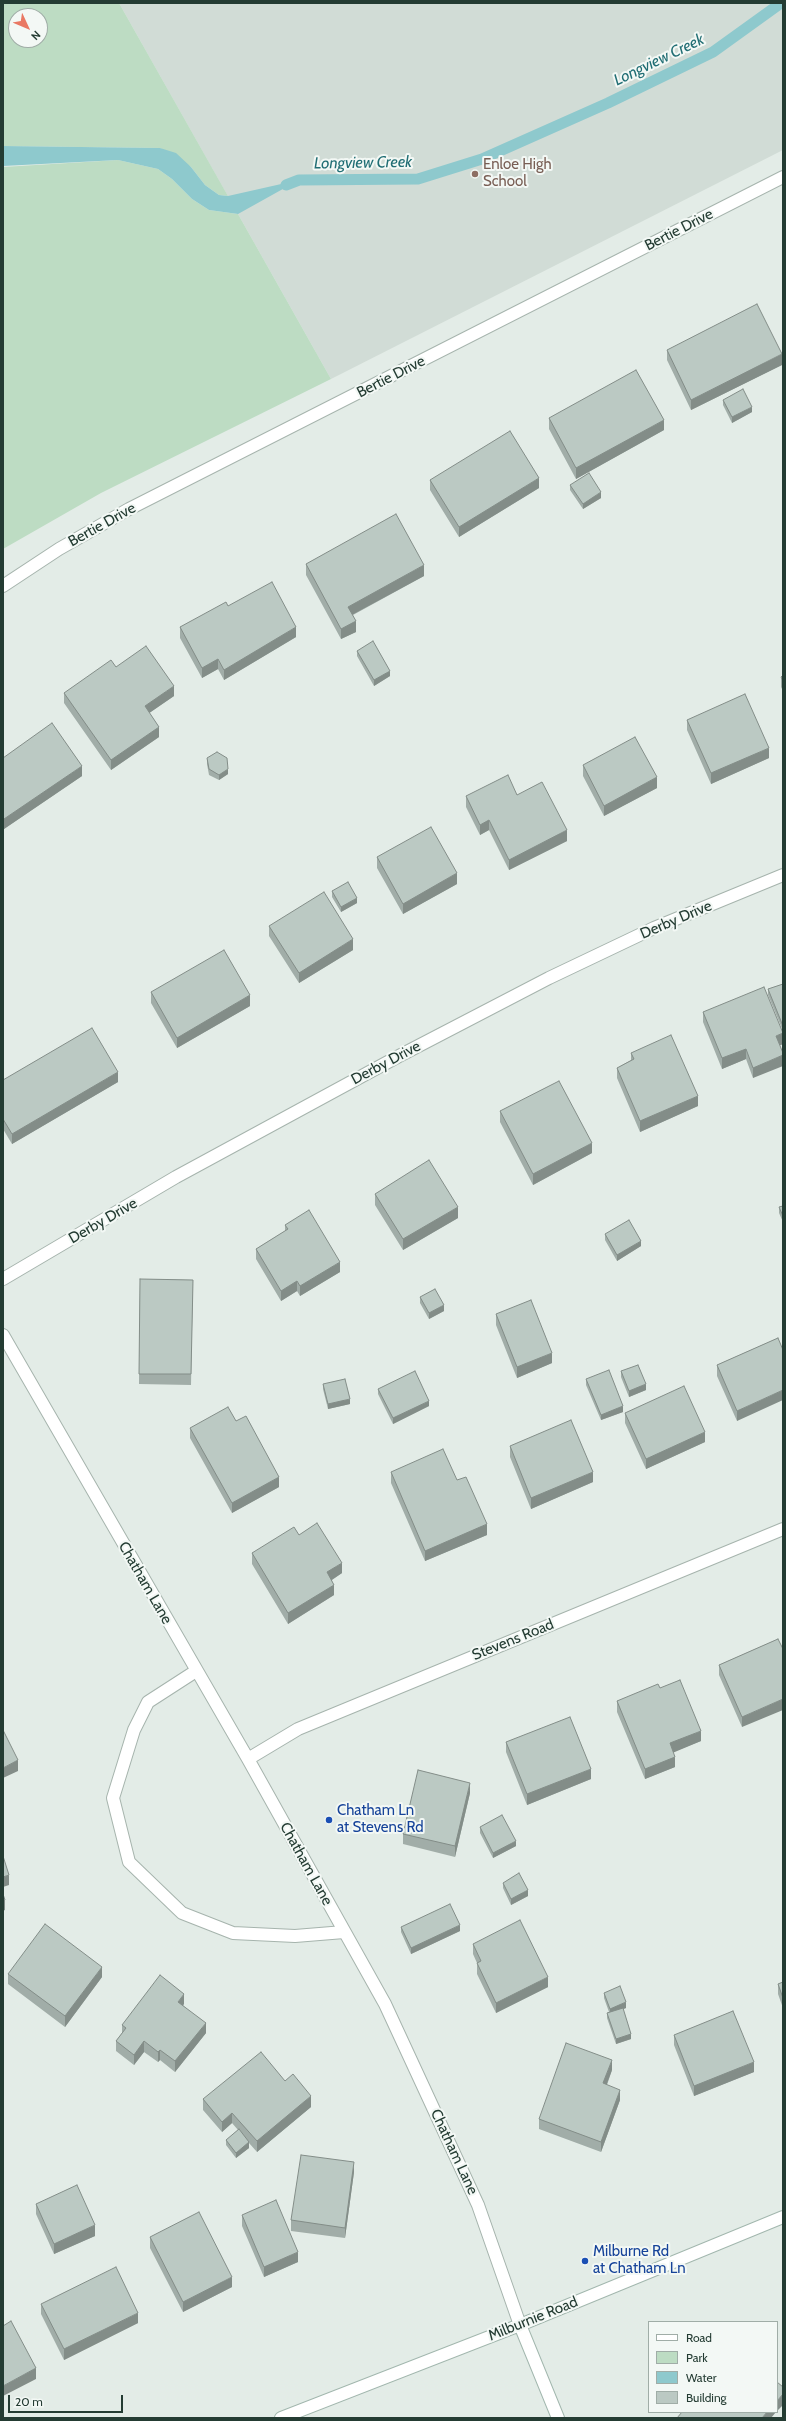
<!DOCTYPE html>
<html>
<head>
<meta charset="utf-8">
<style>
	body { margin:0 }
	#map { position:relative; width:786px; height:2421px; overflow:hidden; background:#e3ece7; font-family:Cabin,sans-serif }
	canvas { display:block }
	.frame { position:absolute; inset:0; border:4px solid #243c33; pointer-events:none }
	.legend { position:absolute; left:648px; top:2321px; width:130px; height:92px; box-sizing:border-box; background:#f3f8f5; border:1px solid #a0ada7; margin:0; padding:5px 7px; list-style:none; font-size:12px; color:#243c33 }
	.legend li { display:flex; align-items:center; gap:8px; height:20px }
	.legend b { width:20px; border:1px solid #a0ada7 }
	.north { position:absolute; left:8px; top:8px; width:40px; height:40px; box-sizing:border-box; background:#f3f8f5; border:1px solid #a0ada7; border-radius:50%; rotate:134deg; font-size:11px; font-weight:700; line-height:16px; text-align:center; color:#243c33 }
	.north::after { content:''; display:block; margin:auto; width:14px; height:18px; background:#e97863; clip-path:polygon(50% 0,100% 100%,50% 72%,0 100%) }
	.scale { position:absolute; left:8px; top:2395px; width:115px; height:18px; box-sizing:border-box; border:2px solid #243c33; border-top:0; padding-left:5px; font-size:12px; line-height:14px; white-space:nowrap; color:#243c33; -webkit-text-stroke:3px #f3f8f5; paint-order:stroke }
</style>
</head>
<body>
<div id="map">
<canvas width="786" height="2421"></canvas>
<div class="frame"></div>
<ul class="legend">
<li><b style="height:5px;background:#fff"></b>Road</li>
<li><b style="height:11px;background:#bddcc3"></b>Park</li>
<li><b style="height:11px;background:#8ec9cd"></b>Water</li>
<li><b style="height:11px;background:#bbc9c3"></b>Building</li>
</ul>
<div class="north">N</div>
<div class="scale">20 m</div>
</div>
<script>
const ctx = document.querySelector('canvas').getContext('2d');
ctx.lineJoin = 'round';
function fill(path, color) {
  ctx.fillStyle = color;
  ctx.fill(path, 'evenodd');
}
function toPath(rows) {
  const path = new Path2D();
  for (const r of rows) {
    path.moveTo(r[0], r[1]);
    for (let i = 2; i < r.length; i += 2) path.lineTo(r[i], r[i + 1]);
  }
  return path;
}
function stroke(path, color, width, dash) {
  ctx.strokeStyle = color;
  ctx.lineWidth = width;
  ctx.lineCap = dash ? 'butt' : 'round';
  ctx.setLineDash(dash || []);
  ctx.stroke(path);
}
function drawText(font, color, halo, rows, align = 'center') {
  ctx.font = font + ' Cabin,sans-serif';
  ctx.lineWidth = 4;
  ctx.setLineDash([]);
  ctx.textBaseline = 'middle';
  ctx.strokeStyle = halo;
  ctx.fillStyle = color;
  for (const [text, x, y, turn = 0] of rows) {
    ctx.save();
    ctx.translate(x, y);
    ctx.rotate((+turn || 0) * Math.PI / 180);
    ctx.textAlign = isNaN(turn) ? turn : align;
    if (halo) ctx.strokeText(text, 0, 0);
    ctx.fillText(text, 0, 0);
    ctx.restore();
  }
}
fill(toPath([
	[119,3,783,3,783,150,331,379]
]), '#d1dcd6');
fill(toPath([
	[3,3,119,3,228,196,219,195,205,185,191,167,160,148,3,146],
	[16,16,40,16,40,40,16,40],
	[118,160,158,169,172,179,192,199,209,210,238,214,331,379,101,493,3,549,3,167]
]), '#bddcc3');
fill(toPath([
	[3,146,160,148,176,153,191,167,205,185,219,195,228,196,299,180,238,214,209,210,192,199,172,179,158,169,118,160,3,166]
]), '#8ec9cd');
stroke(toPath([
	[286,185,299,180,418,179,482,159,608,103,713,52,781,3]
]), '#8ec9cd', 11);
const lane = toPath([
	[196,1671,148,1702,134,1730,113,1798,129,1862,182,1913,233,1933,295,1936,344,1932]
]);
const street = toPath([
	[3,586,59,549,129,509,783,177],
	[3,1279,176,1177,399,1056,549,978,654,928,783,875],
	[3,1335,248,1759,385,2004,478,2205,520,2325],
	[248,1759,298,1729,783,1529]
]);
const secondary = toPath([
	[520,2325,558,2418],
	[281,2418,520,2325,783,2217]
]);
stroke(lane, '#a6b4ad', 14);
stroke(street, '#a6b4ad', 14);
stroke(secondary, '#a2b7ae', 14);
stroke(lane, '#fff', 12);
stroke(street, '#fff', 12);
stroke(secondary, '#fff', 12);
fill(toPath([
	[667,350,782,365,691,410,667,360],
	[723,400,752,412,732,423,723,405],
	[549,418,664,430,576,479,549,429],
	[430,480,539,488,459,537,430,490],
	[570,485,601,498,583,509,570,490],
	[306,564,424,576,353,615,356,632,341,639,306,575],
	[228,606,296,637,224,680,218,669,202,678,180,638,180,627],
	[357,651,390,676,374,686,357,656],
	[116,667,174,696,149,713,159,737,111,770,64,703,64,693],
	[783,675,783,691,781,687,781,677],
	[687,720,769,758,711,784,687,730],
	[3,758,82,776,4,829,3,828],
	[207,758,228,774,219,780,209,775,207,764],
	[583,765,657,788,604,816,583,776],
	[517,795,567,841,509,870,489,830,480,835,466,807,466,796],
	[377,857,457,884,403,914,377,868],
	[332,891,357,903,341,912,332,897],
	[269,926,353,950,299,983,269,936],
	[783,984,783,1031,768,995,768,989],
	[151,992,250,1006,177,1048,151,1003],
	[703,1012,783,1044,780,1045,753,1078,746,1059,722,1069,703,1022],
	[631,1053,698,1106,640,1132,617,1078,617,1068,631,1060],
	[3,1080,118,1082,12,1144,3,1129],
	[500,1111,592,1153,533,1185,500,1122],
	[375,1194,458,1218,403,1250,375,1205],
	[783,1206,783,1222,779,1213,779,1207],
	[285,1225,340,1272,300,1296,297,1291,281,1301,256,1259,256,1249,285,1231],
	[605,1234,641,1246,617,1261,605,1240],
	[140,1279,193,1280,191,1385,139,1384],
	[420,1297,444,1311,429,1319,420,1303],
	[496,1314,552,1363,517,1378,496,1325],
	[778,1338,737,1421,717,1376,717,1365],
	[621,1371,646,1390,629,1397,621,1377],
	[586,1379,623,1412,601,1420,586,1385],
	[323,1384,350,1404,328,1409,323,1389],
	[378,1389,429,1406,393,1424,378,1394],
	[625,1413,705,1442,646,1469,625,1423],
	[190,1428,279,1487,232,1513,190,1438],
	[510,1446,593,1482,531,1509,510,1457],
	[391,1472,457,1480,487,1535,425,1561,391,1483],
	[299,1535,342,1573,332,1580,334,1595,288,1624,252,1564,252,1553],
	[778,1639,742,1727,719,1675,719,1665],
	[660,1688,701,1741,673,1752,675,1767,645,1779,617,1712,617,1701],
	[506,1742,591,1779,527,1805,506,1752],
	[470,1793,455,1857,403,1844,403,1834],
	[480,1827,516,1846,493,1858,480,1833],
	[503,1883,528,1896,511,1905,503,1888],
	[401,1927,460,1931,411,1954,401,1932],
	[473,1944,548,1987,496,2013,477,1974,477,1963,473,1954],
	[8,1974,102,1977,65,2027,8,1984],
	[783,1982,783,2008,778,1994,778,1984],
	[604,1993,626,2008,623,2009,631,2039,616,2044,607,2018,607,2013,609,2012,604,1998],
	[184,2004,183,2005,206,2033,175,2072,160,2060,158,2062,144,2052,134,2065,116,2051,116,2041,122,2033,122,2025],
	[674,2035,754,2072,694,2096,674,2045],
	[612,2070,607,2085,620,2100,601,2152,539,2129,539,2119],
	[285,2081,311,2107,257,2152,249,2143,249,2148,236,2158,226,2145,226,2140,238,2130,232,2123,222,2132,203,2110,203,2099],
	[354,2172,345,2238,291,2231,291,2220],
	[36,2204,95,2236,54,2254,36,2214],
	[242,2215,298,2262,264,2277,242,2226],
	[150,2237,232,2287,183,2312,150,2248],
	[41,2304,138,2323,64,2360,41,2314]
]), '#a1ada8');
fill(toPath([
	[782,354,782,365,691,410,691,400],
	[752,407,752,412,732,423,732,417],
	[664,420,664,430,576,479,576,468],
	[539,478,539,488,459,537,459,527],
	[601,492,601,498,583,509,583,504],
	[424,565,424,576,348,617,348,607],
	[356,621,356,632,341,639,341,629],
	[296,627,296,637,224,680,224,670],
	[218,659,218,669,202,678,202,668],
	[390,671,390,676,374,686,374,680],
	[174,686,174,696,145,716,145,706],
	[159,727,159,737,111,770,111,760],
	[769,748,769,758,711,784,711,773],
	[82,766,82,776,4,829,4,819],
	[228,769,228,774,219,780,219,775],
	[657,777,657,788,604,816,604,806],
	[489,820,489,830,480,835,480,825],
	[567,830,567,841,509,870,509,860],
	[457,873,457,884,403,914,403,904],
	[357,898,357,903,341,912,341,907],
	[353,939,353,950,299,983,299,973],
	[250,995,250,1006,177,1048,177,1038],
	[783,1033,783,1044,776,1047,776,1036],
	[746,1049,746,1059,722,1069,722,1058],
	[783,1055,783,1066,753,1078,753,1068],
	[118,1072,118,1082,12,1144,12,1134],
	[698,1096,698,1106,640,1132,640,1121],
	[592,1143,592,1153,533,1185,533,1174],
	[458,1207,458,1218,403,1250,403,1239],
	[641,1241,641,1246,617,1261,617,1255],
	[340,1262,340,1272,300,1296,300,1286],
	[297,1281,297,1291,281,1301,281,1291],
	[444,1305,444,1311,429,1319,429,1313],
	[552,1353,552,1363,517,1378,517,1367],
	[646,1384,646,1390,629,1397,629,1391],
	[783,1390,783,1400,737,1421,737,1411],
	[350,1399,350,1404,328,1409,328,1404],
	[429,1401,429,1406,393,1424,393,1418],
	[623,1406,623,1412,601,1420,601,1415],
	[705,1432,705,1442,646,1469,646,1459],
	[593,1472,593,1482,531,1509,531,1498],
	[279,1477,279,1487,232,1513,232,1503],
	[487,1524,487,1535,425,1561,425,1551],
	[342,1563,342,1573,327,1583,327,1572],
	[334,1585,334,1595,288,1624,288,1613],
	[783,1699,783,1710,742,1727,742,1717],
	[701,1731,701,1741,670,1754,670,1743],
	[675,1757,675,1767,645,1779,645,1769],
	[18,1760,18,1771,3,1778,3,1768],
	[591,1769,591,1779,527,1805,527,1794],
	[470,1783,470,1793,455,1857,455,1846],
	[516,1841,516,1846,493,1858,493,1853],
	[9,1875,9,1885,3,1887,3,1877],
	[528,1890,528,1896,511,1905,511,1899],
	[3,1900,5,1900,5,1910,3,1911],
	[460,1925,460,1931,411,1954,411,1948],
	[102,1967,102,1977,65,2027,65,2016],
	[548,1977,548,1987,496,2013,496,2003],
	[184,1994,184,2004,178,2012,178,2002],
	[626,2002,626,2008,610,2014,610,2009],
	[206,2023,206,2033,175,2072,175,2061],
	[631,2034,631,2039,616,2044,616,2039],
	[144,2041,144,2052,134,2065,134,2055],
	[160,2050,160,2060,158,2062,158,2052],
	[612,2060,612,2070,603,2094,603,2083],
	[754,2062,754,2072,694,2096,694,2086],
	[620,2090,620,2100,601,2152,601,2142],
	[311,2096,311,2107,257,2152,257,2141],
	[232,2113,232,2123,222,2132,222,2122],
	[249,2142,249,2148,236,2158,236,2153],
	[354,2162,354,2172,345,2238,345,2228],
	[95,2225,95,2236,54,2254,54,2244],
	[298,2252,298,2262,264,2277,264,2267],
	[232,2277,232,2287,183,2312,183,2302],
	[138,2313,138,2323,64,2360,64,2349],
	[36,2368,36,2379,3,2396,3,2386],
	[783,2394,783,2405,777,2411,777,2401],
	[767,2412,776,2412,771,2418,762,2418]
]), '#838d88');
const building = toPath([
	[757,304,782,354,691,400,667,350,757,304],
	[636,370,664,420,576,468,549,418,636,370],
	[743,389,752,407,732,417,723,400,743,389],
	[510,431,539,478,459,527,430,480,510,431],
	[589,473,601,492,583,504,570,485,589,473],
	[396,514,424,565,348,607,356,621,341,629,306,564,396,514],
	[272,582,296,627,224,670,218,659,202,668,180,627,226,602,228,606,272,582],
	[373,641,390,671,374,680,357,651,373,641],
	[146,646,174,686,145,706,159,727,111,760,64,693,111,660,116,667,146,646],
	[783,675,783,681,781,677,783,675],
	[745,694,769,748,711,773,687,720,745,694],
	[52,723,82,766,4,819,3,817,3,758,52,723],
	[635,737,657,777,604,806,583,765,635,737],
	[217,752,227,758,228,769,219,775,209,769,207,758,217,752],
	[508,775,517,795,542,782,567,830,509,860,489,820,480,825,466,796,508,775],
	[431,827,457,873,403,904,377,857,431,827],
	[348,882,357,898,341,907,332,891,348,882],
	[324,892,353,939,299,973,269,926,324,892],
	[224,950,250,995,177,1038,151,992,224,950],
	[783,984,783,1026,768,989,783,984],
	[764,987,783,1033,776,1036,783,1053,783,1055,753,1068,746,1049,722,1058,703,1012,764,987],
	[92,1028,118,1072,12,1134,3,1119,3,1080,92,1028],
	[671,1035,698,1096,640,1121,617,1068,634,1059,631,1053,671,1035],
	[559,1081,592,1143,533,1174,500,1111,559,1081],
	[429,1160,458,1207,403,1239,375,1194,429,1160],
	[783,1206,783,1216,779,1207,783,1206],
	[309,1210,340,1262,300,1286,297,1281,281,1291,256,1249,288,1229,285,1225,309,1210],
	[629,1220,641,1241,617,1255,605,1234,629,1220],
	[140,1279,193,1280,191,1374,139,1374,140,1279],
	[435,1289,444,1305,429,1313,420,1297,435,1289],
	[531,1300,552,1353,517,1367,496,1314,531,1300],
	[778,1338,783,1350,783,1390,737,1411,717,1365,778,1338],
	[638,1365,646,1384,629,1391,621,1371,638,1365],
	[609,1370,623,1406,601,1415,586,1379,609,1370],
	[415,1371,429,1401,393,1418,378,1389,415,1371],
	[345,1379,350,1399,328,1404,323,1384,345,1379],
	[684,1386,705,1432,646,1459,625,1413,684,1386],
	[228,1407,236,1421,246,1416,279,1477,232,1503,190,1428,228,1407],
	[571,1420,593,1472,531,1498,510,1446,571,1420],
	[443,1449,457,1480,466,1477,487,1524,425,1551,391,1472,443,1449],
	[317,1523,342,1563,327,1572,334,1585,288,1613,252,1553,294,1527,299,1535,317,1523],
	[778,1639,783,1649,783,1699,742,1717,719,1665,778,1639],
	[680,1680,701,1731,670,1743,675,1757,645,1769,617,1701,658,1684,660,1688,680,1680],
	[570,1717,591,1769,527,1794,506,1742,570,1717],
	[3,1730,18,1760,3,1768,3,1730],
	[418,1770,470,1783,455,1846,403,1834,418,1770],
	[502,1815,516,1841,493,1853,480,1827,502,1815],
	[3,1856,9,1875,3,1877,3,1856],
	[519,1873,528,1890,511,1899,503,1883,519,1873],
	[3,1894,5,1900,3,1900,3,1894],
	[450,1904,460,1925,411,1948,401,1927,450,1904],
	[520,1920,548,1977,496,2003,477,1963,481,1961,473,1944,520,1920],
	[45,1924,102,1967,65,2016,8,1974,45,1924],
	[160,1975,184,1994,178,2002,206,2023,175,2061,160,2050,158,2052,144,2041,134,2055,116,2041,126,2028,122,2025,160,1975],
	[783,1982,783,1998,778,1984,783,1982],
	[620,1986,626,2002,610,2009,604,1993,620,1986],
	[623,2008,631,2034,616,2039,607,2013,623,2008],
	[733,2011,754,2062,694,2086,674,2035,733,2011],
	[566,2043,612,2060,603,2083,620,2090,601,2142,539,2119,566,2043],
	[261,2052,285,2081,293,2074,311,2096,257,2141,232,2113,222,2122,203,2099,261,2052],
	[239,2129,249,2142,236,2153,226,2140,239,2129],
	[301,2155,354,2162,345,2228,291,2220,301,2155],
	[77,2185,95,2225,54,2244,36,2204,77,2185],
	[276,2200,298,2252,264,2267,242,2215,276,2200],
	[199,2212,232,2277,183,2302,150,2237,199,2212],
	[116,2267,138,2313,64,2349,41,2304,116,2267],
	[11,2321,36,2368,3,2386,3,2326,11,2321],
	[777,2382,783,2387,783,2394,777,2401,777,2382],
	[682,2412,767,2412,762,2418,677,2418,682,2412]
]);
fill(building, '#bbc9c3');
stroke(building, '#838d88', 1);
for (const [x, y, r, color] of [
	[475,174,4,"#8d6e63"],
	[329,1820,4,"#1a4fb4"],
	[585,2261,4,"#1a4fb4"]
]) {
  const dot = new Path2D();
  dot.arc(x, y, r, 0, 2 * Math.PI);
  ctx.fillStyle = color;
  ctx.fill(dot);
  stroke(dot, '#f3f8f5', 1.5);
}
drawText('15px', '#785e54', '#f3f8f5', [
	["Enloe High",483,165],
	["School",483,182]
], 'left');
drawText('15px', '#243c33', '#f3f8f5', [
	["Bertie Drive",679,230,-27],
	["Bertie Drive",391,377,-27],
	["Bertie Drive",102,525,-29],
	["Derby Drive",676,920,-23],
	["Derby Drive",386,1063,-28],
	["Derby Drive",103,1221,-30],
	["Chatham Lane",145,1583,60],
	["Stevens Road",513,1640,-22],
	["Chatham Lane",306,1864,61],
	["Chatham Lane",454,2152,65],
	["Milburnie Road",533,2319,-22]
]);
drawText('15px', '#164399', '#f3f8f5', [
	["Chatham Ln",337,1811],
	["at Stevens Rd",337,1828],
	["Milburne Rd",593,2252],
	["at Chatham Ln",593,2269]
], 'left');
drawText('italic 16px', '#216e74', '#f3f8f5', [
	["Longview Creek",659,60,-26],
	["Longview Creek",363,163,-1]
]);
</script>
</body>
</html>
